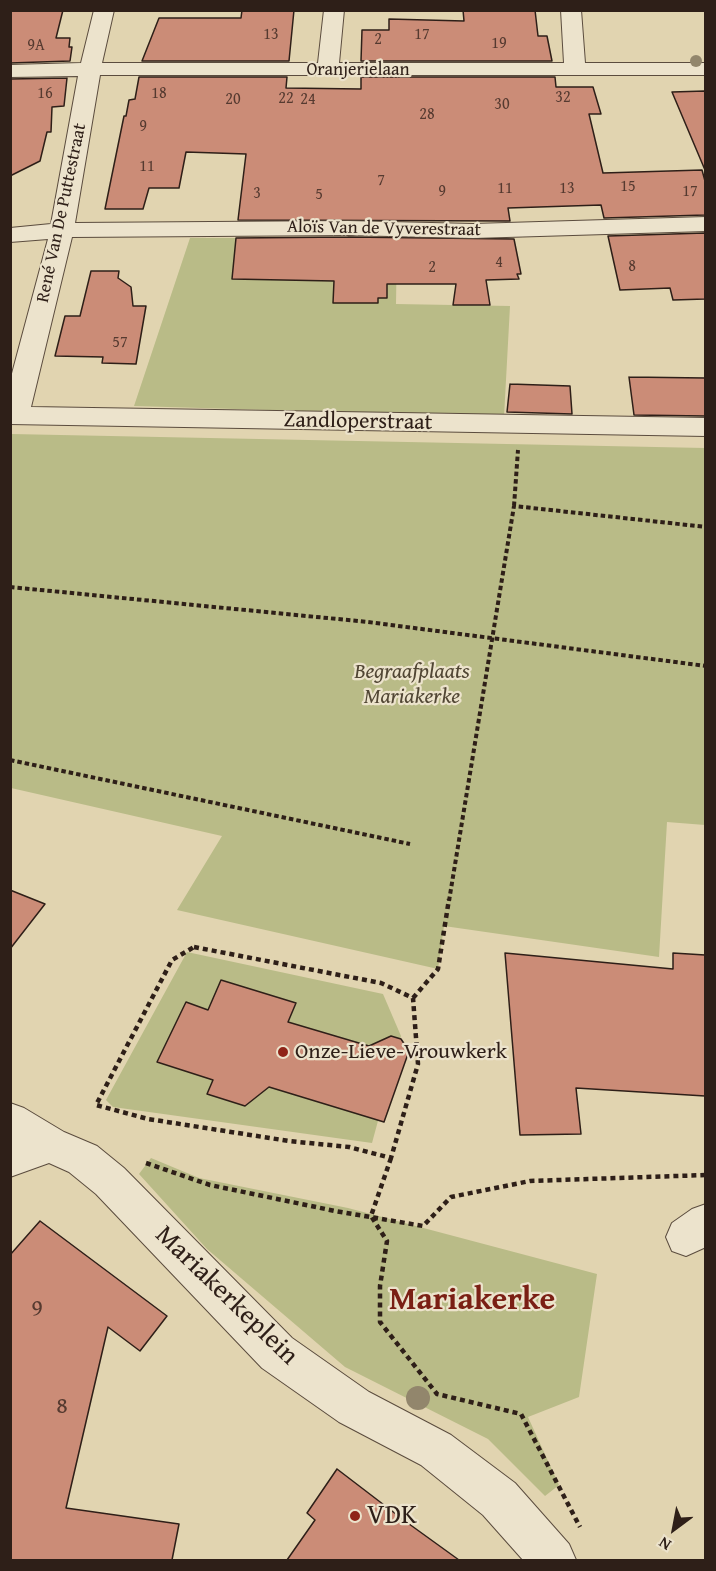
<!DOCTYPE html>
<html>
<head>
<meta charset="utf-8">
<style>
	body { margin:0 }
	#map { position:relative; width:716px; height:1571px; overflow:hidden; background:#e1d4b0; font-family:"Gentium Book Plus",serif }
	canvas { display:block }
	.frame { position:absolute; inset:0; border:12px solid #2e1f18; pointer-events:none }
	.north { position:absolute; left:644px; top:1499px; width:60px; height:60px; -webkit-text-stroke:4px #ece3cc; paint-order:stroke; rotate:212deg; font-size:16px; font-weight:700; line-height:24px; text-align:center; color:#2e1f18 }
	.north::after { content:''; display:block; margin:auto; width:21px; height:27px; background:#2e1f18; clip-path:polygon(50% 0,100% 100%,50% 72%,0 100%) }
</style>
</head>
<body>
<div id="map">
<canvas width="716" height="1571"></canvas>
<div class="frame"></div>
<div class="north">N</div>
</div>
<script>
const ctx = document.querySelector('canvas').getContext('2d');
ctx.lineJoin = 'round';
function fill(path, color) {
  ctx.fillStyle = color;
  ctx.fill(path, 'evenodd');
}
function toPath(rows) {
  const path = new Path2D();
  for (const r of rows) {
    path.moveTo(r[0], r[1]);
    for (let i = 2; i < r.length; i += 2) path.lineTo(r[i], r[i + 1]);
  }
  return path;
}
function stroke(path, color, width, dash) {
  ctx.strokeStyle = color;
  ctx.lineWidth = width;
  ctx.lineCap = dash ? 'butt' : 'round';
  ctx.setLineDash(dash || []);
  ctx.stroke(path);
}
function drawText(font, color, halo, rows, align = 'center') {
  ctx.font = font + ' "Gentium Book Plus",serif';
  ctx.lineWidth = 4.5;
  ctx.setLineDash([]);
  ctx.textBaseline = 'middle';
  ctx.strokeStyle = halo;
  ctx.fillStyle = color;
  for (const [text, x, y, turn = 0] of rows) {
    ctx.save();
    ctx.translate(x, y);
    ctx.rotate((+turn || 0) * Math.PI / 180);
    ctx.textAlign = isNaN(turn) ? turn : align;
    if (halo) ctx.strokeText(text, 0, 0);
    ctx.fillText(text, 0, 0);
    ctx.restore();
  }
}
fill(toPath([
	[190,238,397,238,396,304,510,306,504,417,134,406],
	[11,434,705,448,705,825,667,822,659,957,444,926,438,969,177,910,222,836,11,788],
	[187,952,383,994,401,1036,372,1143,113,1107,106,1100],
	[151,1158,199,1178,348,1208,597,1274,579,1397,528,1417,559,1485,545,1496,488,1439,345,1367,207,1249,139,1174]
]), '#b9bb87');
const building = toPath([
	[10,10,63,10,56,38,70,38,69,47,72,47,70,61,10,63,10,10],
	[242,10,294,10,289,61,142,61,159,18,241,18,242,10],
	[463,10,535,10,538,36,547,36,552,61,361,61,362,30,389,30,389,19,464,21,463,10],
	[139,77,287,77,286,88,361,89,361,77,555,77,556,87,593,87,601,114,589,114,603,173,702,170,705,181,705,215,604,218,601,205,508,208,510,221,238,220,246,154,186,152,179,188,149,188,143,209,105,209,124,116,126,116,129,100,135,99,139,77],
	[67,78,64,106,52,107,51,132,47,132,40,161,10,176,10,79,67,78],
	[705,91,705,170,672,92,705,91],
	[705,233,705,299,673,300,670,288,620,290,608,236,705,233],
	[348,237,514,239,521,274,517,274,519,279,486,280,490,305,453,305,456,284,387,284,387,298,378,298,378,303,333,303,334,281,232,279,236,238,348,237],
	[91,271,119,271,118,278,131,287,133,306,146,306,136,364,102,363,103,357,55,356,65,316,80,316,91,271],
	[629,377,705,378,705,416,634,415,629,377],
	[510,384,570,386,572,414,507,412,510,384],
	[10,890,45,904,10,949,10,890],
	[505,953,673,969,673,953,705,955,705,1096,576,1088,581,1134,520,1135,505,953],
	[221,980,296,1003,288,1022,369,1046,391,1036,401,1039,409,1051,384,1122,269,1087,245,1106,207,1094,213,1080,157,1062,186,1002,208,1010,221,980],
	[40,1221,167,1316,140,1351,108,1327,66,1508,179,1524,172,1560,10,1560,10,1255,40,1221],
	[337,1469,405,1521,459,1560,287,1560,315,1520,307,1513,337,1469]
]);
fill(building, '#cb8c77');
stroke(building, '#2e1f18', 1.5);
const minor = toPath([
	[94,10,114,10,102,63,318,63,324,10,344,10,339,63,564,63,561,10,581,10,585,63,706,63,706,75,100,75,75,223,348,221,473,224,706,217,706,231,473,238,348,235,72,237,31,407,706,418,706,436,10,424,10,381,48,239,10,242,10,228,51,224,78,76,10,77,10,65,81,63,94,10],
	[10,1103,24,1108,64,1132,97,1146,124,1168,292,1338,369,1392,451,1435,515,1483,569,1544,576,1560,523,1560,483,1515,421,1465,339,1422,262,1368,96,1194,69,1172,49,1163,10,1177,10,1103],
	[706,1204,706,1247,686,1256,672,1251,666,1237,672,1223,692,1209,706,1204]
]);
stroke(minor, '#5b4c3e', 2);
stroke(toPath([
	[514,506,518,450],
	[10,587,368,622,706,666],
	[10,760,410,844],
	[449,901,514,506,706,527]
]), '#2e1f18', 4, [4.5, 3]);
stroke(toPath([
	[194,947,381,983,413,998,418,1064,391,1158,349,1147,289,1141,148,1119,96,1105,172,960,194,947],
	[413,998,438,969,449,899],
	[391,1158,371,1216,387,1241,380,1286,380,1322,437,1394,521,1414,580,1527],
	[146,1163,210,1185,335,1211,423,1226,451,1197,530,1181,706,1175]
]), '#2e1f18', 4.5, [5, 4]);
fill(minor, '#ece3cc');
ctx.fillStyle = '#92866c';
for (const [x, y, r] of [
	[696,61,6],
	[418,1398,12]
]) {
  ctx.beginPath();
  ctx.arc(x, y, r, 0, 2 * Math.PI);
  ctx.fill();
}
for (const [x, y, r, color] of [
	[283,1052,6,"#8f2418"],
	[355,1516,6,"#8f2418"]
]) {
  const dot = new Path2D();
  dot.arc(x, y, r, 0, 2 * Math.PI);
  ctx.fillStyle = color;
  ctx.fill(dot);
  stroke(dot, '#ece3cc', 2);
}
drawText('16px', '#553a30', null, [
	["13",271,35],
	["17",422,35],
	["2",378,40],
	["19",499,44],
	["9A",36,46],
	["16",45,94],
	["18",159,94],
	["32",563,98],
	["22",286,99],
	["20",233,100],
	["24",308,100],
	["30",502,105],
	["28",427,115],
	["9",143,127],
	["11",147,167],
	["7",381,181],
	["15",628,187],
	["11",505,189],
	["13",567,189],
	["9",442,192],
	["17",690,192],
	["3",257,194],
	["5",319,195],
	["4",499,263],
	["8",632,267],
	["2",432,268],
	["57",120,343]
]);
drawText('18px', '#2e1f18', '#ece3cc', [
	["Oranjerielaan",358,70],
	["René Van De Puttestraat",62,213,-78],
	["Aloïs Van de Vyverestraat",384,229,1]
]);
drawText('22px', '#2e1f18', '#ece3cc', [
	["Zandloperstraat",358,422,1]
]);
drawText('italic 22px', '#514634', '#ece3cc', [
	["Begraafplaats",412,672],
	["Mariakerke",412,697]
]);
drawText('22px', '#2e1f18', '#ece3cc', [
	["Onze-Lieve-Vrouwkerk",295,1052]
], 'left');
drawText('24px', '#553a30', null, [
	["9",37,1309],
	["8",62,1407]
]);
drawText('27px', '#2e1f18', '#ece3cc', [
	["Mariakerkeplein",226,1296,44]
]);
drawText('27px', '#2e1f18', '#ece3cc', [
	["VDK",367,1516]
], 'left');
drawText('bold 32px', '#7a1f14', '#ece3cc', [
	["Mariakerke",472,1301]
]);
</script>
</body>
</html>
